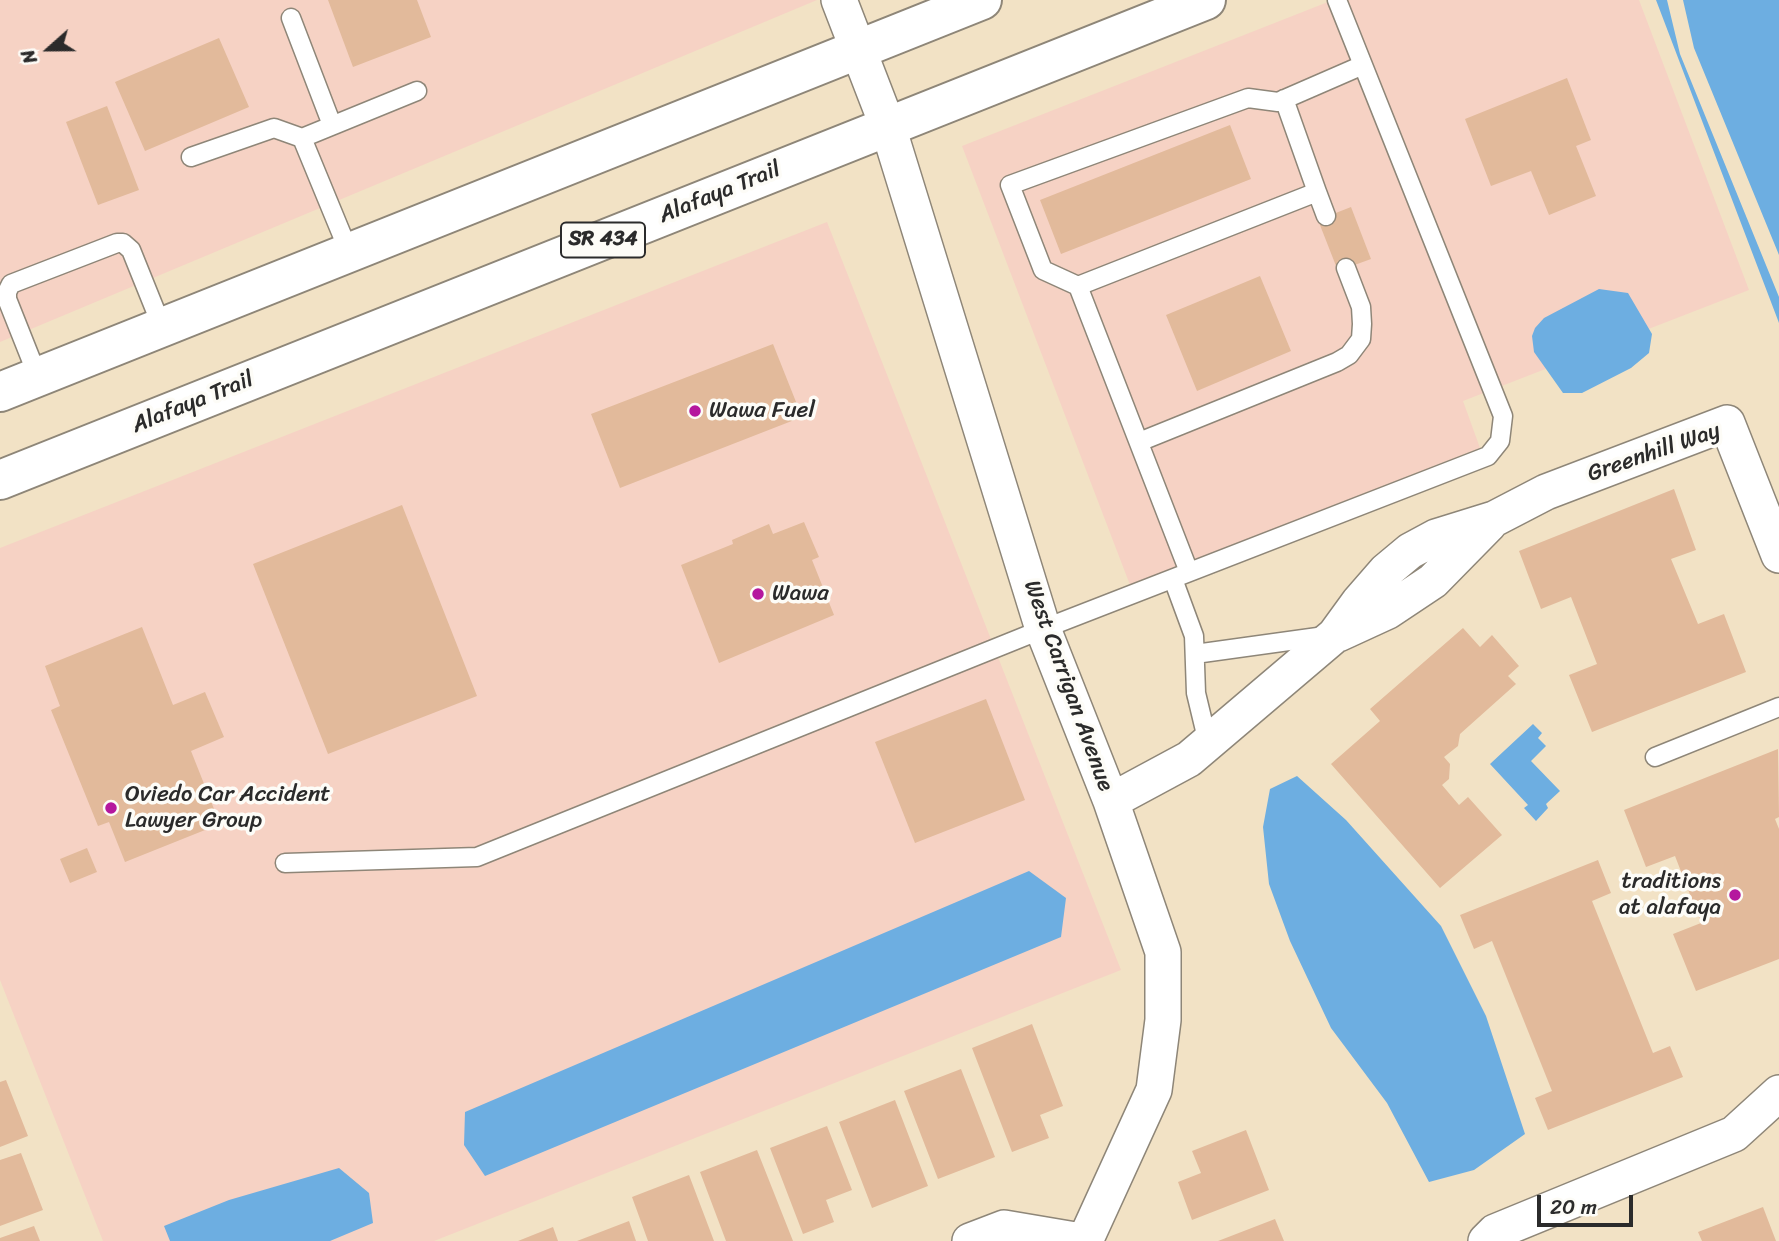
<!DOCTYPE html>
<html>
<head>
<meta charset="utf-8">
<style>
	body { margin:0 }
	#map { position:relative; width:1779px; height:1241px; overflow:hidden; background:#f2e2c5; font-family:Sriracha,sans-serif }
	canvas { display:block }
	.north { position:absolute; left:14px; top:14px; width:70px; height:70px; -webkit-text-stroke:5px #fdfcf7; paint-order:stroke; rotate:249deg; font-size:19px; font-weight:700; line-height:28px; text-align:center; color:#2b2b2b }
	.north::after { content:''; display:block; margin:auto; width:24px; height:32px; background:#2b2b2b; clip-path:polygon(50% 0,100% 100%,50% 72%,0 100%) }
	.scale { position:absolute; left:1537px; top:1195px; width:96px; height:32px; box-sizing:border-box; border:4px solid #2b2b2b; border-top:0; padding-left:9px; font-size:21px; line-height:24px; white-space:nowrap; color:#2b2b2b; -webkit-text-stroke:5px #fdfcf7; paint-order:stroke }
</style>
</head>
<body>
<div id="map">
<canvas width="1779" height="1241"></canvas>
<div class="north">N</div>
<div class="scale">20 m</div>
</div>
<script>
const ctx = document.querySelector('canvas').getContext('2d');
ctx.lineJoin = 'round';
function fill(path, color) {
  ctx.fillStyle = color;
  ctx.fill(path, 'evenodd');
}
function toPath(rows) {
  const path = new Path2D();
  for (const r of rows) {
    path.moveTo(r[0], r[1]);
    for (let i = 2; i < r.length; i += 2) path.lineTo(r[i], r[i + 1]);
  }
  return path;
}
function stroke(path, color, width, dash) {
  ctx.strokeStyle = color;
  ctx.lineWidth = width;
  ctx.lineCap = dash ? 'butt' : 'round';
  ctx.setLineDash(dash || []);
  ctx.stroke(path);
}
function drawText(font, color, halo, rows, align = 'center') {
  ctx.font = font + ' Sriracha,sans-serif';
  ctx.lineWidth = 7;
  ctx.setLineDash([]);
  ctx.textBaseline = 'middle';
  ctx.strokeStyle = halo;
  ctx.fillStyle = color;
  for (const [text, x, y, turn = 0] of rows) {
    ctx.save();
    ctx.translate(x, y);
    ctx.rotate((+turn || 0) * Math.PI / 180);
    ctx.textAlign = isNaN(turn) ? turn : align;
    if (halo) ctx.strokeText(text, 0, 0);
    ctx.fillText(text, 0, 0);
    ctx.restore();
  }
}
fill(toPath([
	[0,0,817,0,0,342],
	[1333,0,1639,0,1749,290,1463,401,1480,448,1130,585,962,146],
	[827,222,1121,970,434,1241,103,1241,0,980,0,548]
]), '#f6d2c4');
fill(toPath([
	[1656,0,1667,0,1680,54,1779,297,1779,323],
	[1683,0,1779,0,1779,255,1694,48],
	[1599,289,1628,293,1652,334,1649,353,1631,368,1582,393,1563,393,1534,352,1532,336,1535,328,1544,318],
	[1533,724,1542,733,1538,738,1546,746,1531,761,1560,791,1546,804,1548,808,1536,821,1524,808,1528,805,1490,764],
	[1297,776,1346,820,1441,926,1486,1016,1525,1134,1474,1170,1429,1182,1387,1103,1331,1028,1290,941,1269,884,1263,827,1270,789],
	[1029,871,1066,898,1061,937,485,1176,464,1145,465,1112],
	[339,1168,369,1193,373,1223,330,1241,170,1241,164,1226,229,1200]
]), '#6daee1');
fill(toPath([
	[328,0,417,0,431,37,353,67],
	[219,38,249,107,145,151,115,82],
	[1567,78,1591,140,1576,146,1596,196,1549,215,1531,171,1491,186,1465,119],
	[107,106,139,190,98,205,66,122],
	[1230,125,1251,179,1061,254,1040,200],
	[1351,207,1371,259,1338,271,1318,220],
	[1260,276,1291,351,1197,391,1166,315],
	[773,344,802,417,620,488,591,414],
	[1674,489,1696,550,1671,559,1698,624,1724,614,1746,672,1592,732,1569,675,1597,664,1571,597,1541,609,1519,551],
	[402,505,477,696,328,754,253,564],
	[804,522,819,557,812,560,834,615,719,663,681,565,733,544,732,540,769,524,773,534],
	[142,627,173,705,205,692,224,737,191,751,220,824,125,862,109,822,98,826,51,710,60,706,45,666],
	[1463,628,1480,647,1492,635,1519,666,1508,676,1516,684,1460,734,1458,746,1444,757,1450,764,1449,779,1442,785,1459,805,1468,797,1502,835,1440,888,1331,764,1380,721,1370,709],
	[986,699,1025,800,915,843,875,742],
	[1778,749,1779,817,1775,819,1779,829,1779,959,1696,991,1673,934,1701,923,1675,856,1646,867,1624,810],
	[87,848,97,872,70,883,60,859],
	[1598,860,1611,893,1592,901,1653,1053,1670,1046,1683,1077,1548,1130,1535,1098,1552,1091,1492,941,1474,949,1460,915],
	[1032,1024,1063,1106,1040,1115,1049,1138,1012,1152,972,1048],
	[961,1069,995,1157,938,1179,904,1091],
	[6,1080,28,1136,0,1147,0,1082],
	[895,1100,928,1186,872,1208,839,1122],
	[827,1126,852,1190,826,1200,834,1222,803,1234,770,1148],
	[1246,1130,1269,1190,1192,1220,1178,1182,1201,1173,1192,1151],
	[757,1150,793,1241,726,1241,700,1172],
	[21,1153,43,1210,0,1226,0,1160],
	[689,1175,714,1241,648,1241,632,1197],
	[1763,1207,1776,1241,1702,1241,1698,1232],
	[1275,1219,1284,1241,1218,1241],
	[629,1221,636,1241,577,1241],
	[34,1226,40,1241,0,1241,0,1238],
	[553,1227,558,1241,518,1241]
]), '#e2ba9b');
const lane = toPath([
	[291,18,332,125],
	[191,157,274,128,302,138],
	[1317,192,1326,216],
	[349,252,302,138,417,91],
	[1078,286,1317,192,1284,99],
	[38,377,7,299,7,292,11,284,117,243,123,243,131,250,162,327],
	[1139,442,1337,362,1349,355,1361,339,1362,324,1361,307,1346,268],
	[1189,572,1078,286,1043,270,1010,185,1248,98,1278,102,1363,65],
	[1173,579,1194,636,1196,693,1208,743],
	[1195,654,1325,636],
	[1655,757,1779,707],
	[285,863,477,857,1043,629,1488,456,1500,441,1503,416,1337,0]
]);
const street = toPath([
	[839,0,888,127,1043,629,1111,801,1163,952,1163,1020,1154,1090,1085,1241],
	[1338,634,1388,611,1433,581,1489,524],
	[1111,801,1189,759,1335,635,1359,602,1386,571,1410,551,1436,537,1494,519,1546,492,1727,423,1779,555],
	[970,1241,1004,1228,1081,1241],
	[1486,1241,1495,1232,1734,1134,1779,1093]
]);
const primary = toPath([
	[0,392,982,0],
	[0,480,1206,0]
]);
stroke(lane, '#8e8678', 21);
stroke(street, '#8e8678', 38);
stroke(primary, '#8e8678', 42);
stroke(lane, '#fff', 18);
stroke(street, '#fff', 35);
stroke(primary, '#fff', 38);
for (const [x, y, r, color] of [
	[695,411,7,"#b5179e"],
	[758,594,7,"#b5179e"],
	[111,808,7,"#b5179e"],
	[1735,895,7,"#b5179e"]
]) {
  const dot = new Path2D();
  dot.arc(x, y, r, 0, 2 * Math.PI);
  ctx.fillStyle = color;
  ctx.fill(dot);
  stroke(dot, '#fdfcf7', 2.5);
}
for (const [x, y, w] of [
	[603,240,84]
]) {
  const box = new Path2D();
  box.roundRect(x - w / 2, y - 17.5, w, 35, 5);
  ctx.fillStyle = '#fdfcf7';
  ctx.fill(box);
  stroke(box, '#2b2b2b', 2);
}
drawText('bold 21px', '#2b2b2b', null, [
	["SR 434",603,240]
]);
drawText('23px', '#2b2b2b', '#fdfcf7', [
	["Alafaya Trail",720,193,-22],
	["Alafaya Trail",193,403,-22],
	["Greenhill Way",1654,453,-19],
	["West Carrigan Avenue",1068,686,70]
]);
drawText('23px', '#2b2b2b', '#fdfcf7', [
	["Wawa Fuel",709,411],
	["Wawa",772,594],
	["Oviedo Car Accident",125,795],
	["Lawyer Group",125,821],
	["traditions",1721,882,"right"],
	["at alafaya",1721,908,"right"]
], 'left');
</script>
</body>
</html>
